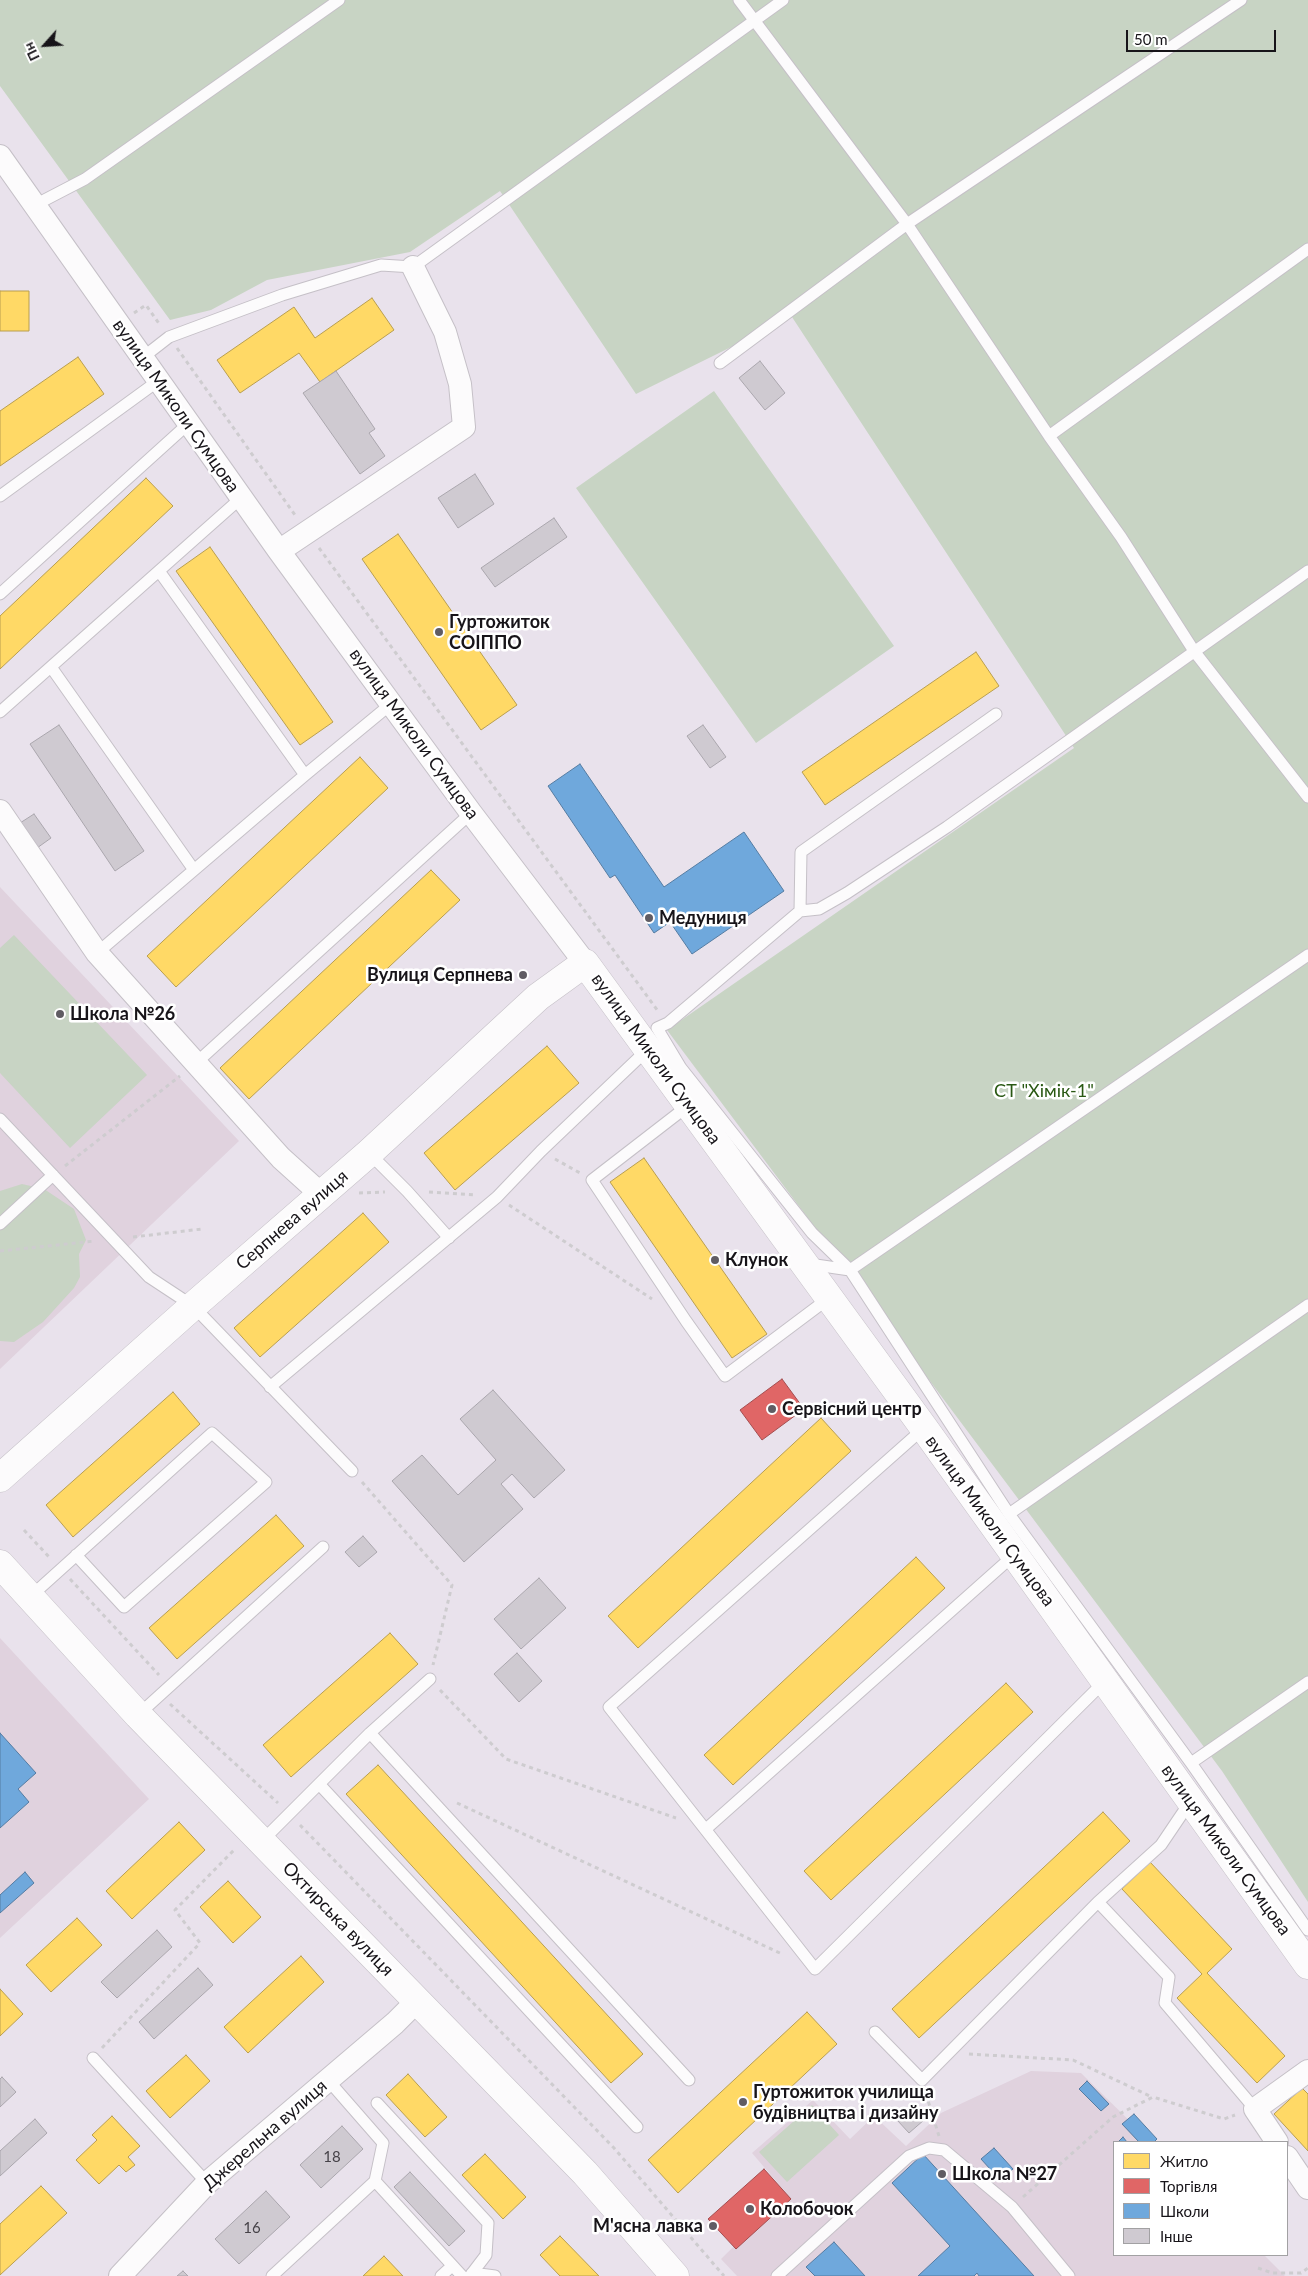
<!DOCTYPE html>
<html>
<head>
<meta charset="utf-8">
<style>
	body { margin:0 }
	#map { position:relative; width:1308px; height:2276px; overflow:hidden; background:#e9e2ec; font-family:Lato,sans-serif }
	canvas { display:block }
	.legend { position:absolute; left:1113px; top:2141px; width:175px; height:115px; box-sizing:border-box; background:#fff; border:1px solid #a2a1a3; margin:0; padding:6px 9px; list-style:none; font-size:15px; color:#171419 }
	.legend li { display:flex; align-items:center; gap:10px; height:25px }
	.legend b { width:25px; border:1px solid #a2a1a3 }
	.north { position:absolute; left:20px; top:20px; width:50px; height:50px; -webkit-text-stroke:4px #fff; paint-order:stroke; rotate:244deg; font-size:14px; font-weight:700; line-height:20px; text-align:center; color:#171419 }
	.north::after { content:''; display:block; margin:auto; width:18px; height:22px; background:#171419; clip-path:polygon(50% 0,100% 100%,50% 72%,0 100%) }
	.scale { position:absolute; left:1126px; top:30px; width:150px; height:22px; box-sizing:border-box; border:2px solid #171419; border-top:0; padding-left:6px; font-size:15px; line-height:18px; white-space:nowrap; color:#171419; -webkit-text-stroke:4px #fff; paint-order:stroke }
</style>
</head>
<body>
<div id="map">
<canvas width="1308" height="2276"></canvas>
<ul class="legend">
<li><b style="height:14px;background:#ffd966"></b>Житло</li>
<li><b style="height:14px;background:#e06666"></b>Торгівля</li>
<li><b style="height:14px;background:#6fa8dc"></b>Школи</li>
<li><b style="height:14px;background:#cfcad1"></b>Інше</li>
</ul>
<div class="north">Пн</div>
<div class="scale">50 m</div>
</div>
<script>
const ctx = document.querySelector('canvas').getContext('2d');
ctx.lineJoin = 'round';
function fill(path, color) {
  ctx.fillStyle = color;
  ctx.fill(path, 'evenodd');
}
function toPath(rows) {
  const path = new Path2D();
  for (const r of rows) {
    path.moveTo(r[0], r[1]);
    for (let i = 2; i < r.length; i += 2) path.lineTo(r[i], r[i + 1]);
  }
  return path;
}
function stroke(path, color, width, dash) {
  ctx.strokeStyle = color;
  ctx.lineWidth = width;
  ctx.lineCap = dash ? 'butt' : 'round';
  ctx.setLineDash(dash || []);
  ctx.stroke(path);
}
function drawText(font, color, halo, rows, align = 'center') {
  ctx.font = font + ' Lato,sans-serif';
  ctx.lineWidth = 5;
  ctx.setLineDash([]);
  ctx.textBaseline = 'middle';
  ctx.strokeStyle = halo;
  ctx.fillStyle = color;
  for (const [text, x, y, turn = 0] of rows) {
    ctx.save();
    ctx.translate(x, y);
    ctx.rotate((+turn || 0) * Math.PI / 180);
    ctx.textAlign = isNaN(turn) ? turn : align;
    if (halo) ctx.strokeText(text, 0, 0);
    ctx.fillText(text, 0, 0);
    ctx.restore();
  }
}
fill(toPath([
	[0,887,239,1141,0,1369],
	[0,1638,149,1799,0,1938],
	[1031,2071,1081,2073,1151,2142,1114,2142,1114,2255,1264,2255,1285,2276,737,2276,721,2259,787,2194,752,2153,813,2100,850,2139,874,2116,906,2146,941,2113]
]), '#e0d2de');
fill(toPath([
	[0,0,1308,0,1308,1902,1222,1771,667,1030,1074,748,792,317,636,394,500,191,410,252,267,280,211,310,170,320,0,86],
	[714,391,894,646,756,743,576,488],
	[14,935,147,1075,70,1148,0,1073,0,948],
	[22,1184,44,1189,74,1209,86,1240,79,1254,80,1277,74,1288,43,1322,14,1342,0,1341,0,1191],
	[812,2105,839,2135,787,2182,759,2152]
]), '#c8d4c4');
const homes = toPath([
	[0,291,29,291,29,331,0,331,0,291],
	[372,298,394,330,320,382,299,353,240,393,217,360,294,307,315,338,372,298],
	[78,357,104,394,0,466,0,411,78,357],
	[146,478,173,506,0,669,0,616,146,478],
	[398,534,517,705,481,730,362,559,398,534],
	[210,547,333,722,300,745,176,571,210,547],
	[976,652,999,686,825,805,802,772,976,652],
	[360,757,388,788,176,987,147,956,360,757],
	[431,870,460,900,249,1099,220,1068,431,870],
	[547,1046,579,1083,455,1190,424,1153,547,1046],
	[644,1158,767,1334,732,1358,610,1182,644,1158],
	[363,1213,389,1242,260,1357,234,1328,363,1213],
	[173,1392,200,1424,73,1537,46,1505,173,1392],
	[821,1418,851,1451,638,1648,608,1616,821,1418],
	[276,1515,304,1546,177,1659,149,1628,276,1515],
	[916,1557,945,1588,733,1785,704,1755,916,1557],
	[390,1633,418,1664,291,1777,263,1745,390,1633],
	[1006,1683,1033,1712,831,1900,804,1871,1006,1683],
	[378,1765,643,2054,611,2083,346,1794,378,1765],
	[1103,1812,1130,1841,919,2038,892,2009,1103,1812],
	[179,1822,205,1850,132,1919,106,1891,179,1822],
	[1150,1862,1232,1949,1207,1973,1285,2056,1257,2083,1177,1998,1202,1974,1122,1889,1150,1862],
	[228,1881,261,1917,233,1943,200,1907,228,1881],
	[77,1918,102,1945,51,1992,26,1965,77,1918],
	[301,1956,324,1982,248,2053,224,2027,301,1956],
	[0,1989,23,2014,0,2036,0,1989],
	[807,2012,837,2044,678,2193,648,2160,807,2012],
	[186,2055,210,2081,170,2118,146,2091,186,2055],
	[408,2074,447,2117,425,2137,386,2095,408,2074],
	[1302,2088,1308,2094,1308,2151,1274,2114,1302,2088],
	[112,2116,140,2146,128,2157,135,2165,126,2172,119,2165,99,2184,76,2160,97,2140,92,2135,112,2116],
	[485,2154,526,2197,503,2219,462,2175,485,2154],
	[41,2186,67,2213,0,2275,0,2224,41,2186],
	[560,2236,599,2276,560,2276,540,2255,560,2236],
	[384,2256,403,2276,363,2276,384,2256]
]);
fill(homes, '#ffd966');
stroke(homes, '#b99e4f', 1);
const shops = toPath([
	[782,1379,804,1409,762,1440,740,1410,782,1379],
	[764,2169,791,2199,736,2249,708,2219,764,2169]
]);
fill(shops, '#e06666');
stroke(shops, '#a44d4f', 1);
const schools = toPath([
	[580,764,664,887,744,832,784,891,692,954,670,922,654,933,615,875,610,878,548,786,580,764],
	[0,1733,36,1773,18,1789,29,1802,0,1828,0,1733],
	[25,1872,34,1883,0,1913,0,1895,25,1872],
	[1087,2081,1109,2104,1101,2111,1079,2089,1087,2081],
	[1134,2114,1157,2139,1154,2142,1139,2142,1122,2124,1134,2114],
	[1123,2137,1127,2142,1118,2142,1123,2137],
	[994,2148,1013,2169,1000,2180,981,2159,994,2148],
	[923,2154,1034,2276,979,2276,977,2273,974,2276,918,2276,950,2246,892,2183,923,2154],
	[834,2242,865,2276,815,2276,806,2267,834,2242]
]);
fill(schools, '#6fa8dc');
stroke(schools, '#557ca2', 1);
const building = toPath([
	[760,361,785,393,765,410,739,378,760,361],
	[336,371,375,429,369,433,385,456,360,474,303,393,336,371],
	[475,474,494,504,458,528,438,498,475,474],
	[554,518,567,537,495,587,481,568,554,518],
	[59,725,144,851,115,871,30,744,59,725],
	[703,725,726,757,710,768,687,736,703,725],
	[34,814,51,838,37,848,20,823,34,814],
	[493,1390,565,1470,534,1498,512,1474,501,1484,523,1509,464,1562,392,1481,422,1455,458,1495,496,1460,460,1419,493,1390],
	[363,1536,377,1552,359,1567,345,1552,363,1536],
	[539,1578,566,1608,521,1649,494,1619,539,1578],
	[517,1653,542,1681,519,1702,494,1674,517,1653],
	[157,1930,172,1947,117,1998,101,1982,157,1930],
	[198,1968,213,1985,154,2039,139,2022,198,1968],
	[2,2077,16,2092,0,2107,0,2079,2,2077],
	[912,2107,924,2120,909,2133,897,2120,912,2107],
	[35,2119,47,2133,0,2176,0,2151,35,2119],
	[342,2126,363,2149,321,2188,300,2165,342,2126],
	[410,2172,465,2231,449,2246,394,2187,410,2172],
	[266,2191,290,2217,239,2264,215,2239,266,2191],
	[183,2271,188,2276,177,2276,183,2271]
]);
fill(building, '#cfcad1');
stroke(building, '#aaa6ad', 1);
const lane = toPath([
	[739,0,907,224,1049,436],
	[35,205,85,179,339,0],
	[1308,249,1049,436,1121,537,1194,651,1308,797],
	[142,358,169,337,282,295,381,265,413,267,783,0],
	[720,363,907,224,1241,0],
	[0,496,158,381],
	[159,571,305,775],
	[1308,571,947,827,847,893,819,909,800,911,668,1023,657,1028,681,1068,812,1233,850,1270,1308,955],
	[0,594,188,424],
	[51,667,194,870],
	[0,712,241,498],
	[800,911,801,852,996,714],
	[97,953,305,775,391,704],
	[196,1063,471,813],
	[689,1105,592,1180,686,1321,725,1376,829,1298],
	[0,1119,149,1277,193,1306,352,1471],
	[369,1153,407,1191,449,1238],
	[0,1224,53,1175],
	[809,1264,850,1270,1009,1514,1191,1763,1308,1930],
	[270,1387,497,1197,541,1151,648,1049],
	[924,1428,609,1707,815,1969,1105,1681],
	[1009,1514,1308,1305],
	[30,1597,212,1433,266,1482,124,1607,76,1555],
	[138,1715,323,1547],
	[370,1733,689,2080],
	[1191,1763,1308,1682],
	[320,1785,637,2127],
	[706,1829,1014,1555],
	[262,1841,370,1733,430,1679],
	[1098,1902,1169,1977,1165,2003,1255,2109],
	[875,2032,922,2080,1098,1902,1161,1845,1190,1802],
	[93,2058,207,2183],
	[377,2103,488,2223,486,2255,470,2276],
	[375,2181,462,2276],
	[472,2273,495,2276],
	[272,2276,375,2181,383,2143,328,2080],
	[441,2276,452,2266],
	[777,2276,909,2156,929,2148,944,2150,1012,2207,1069,2276]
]);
const street = toPath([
	[0,156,279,551,471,813,585,963],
	[279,551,464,427,460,384,445,332,413,267],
	[0,811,97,953,281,1158,322,1195],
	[1277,2142,1255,2109,1308,2071],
	[1287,2157,1308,2188],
	[120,2276,207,2183,395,2023,417,2001]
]);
const secondary = toPath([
	[0,1478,193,1306,369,1153,538,997,585,963,924,1428,1308,1965],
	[0,1564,138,1715,585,2173,675,2276]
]);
stroke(lane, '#c5c0c7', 13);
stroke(street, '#c5c0c7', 24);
stroke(secondary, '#c5c0c7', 29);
stroke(toPath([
	[134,313,146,305,160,325],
	[177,348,295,515],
	[319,548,658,1011],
	[555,1159,580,1173],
	[65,1166,180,1076],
	[429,1192,475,1195],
	[359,1193,385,1192],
	[509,1205,652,1299],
	[133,1237,202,1229],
	[0,1251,95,1241],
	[362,1482,452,1585,433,1665],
	[24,1530,50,1558],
	[70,1579,159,1675],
	[440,1690,506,1759,676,1818],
	[170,1704,278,1803],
	[457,1803,782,1954],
	[300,1825,614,2148,724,2276],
	[102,2048,200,1943,175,1910,234,1850],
	[969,2054,1073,2060,1152,2097],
	[926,2094,939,2136],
	[1023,2197,1113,2117,1153,2097,1224,2119,1235,2115],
	[1258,2268,1272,2273,1301,2273,1308,2268]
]), '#cecccf', 3, [4, 4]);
stroke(lane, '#fcfbfc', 11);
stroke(street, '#fcfbfc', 22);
stroke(secondary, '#fcfbfc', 28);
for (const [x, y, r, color] of [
	[439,632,5,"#605c63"],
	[649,918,5,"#605c63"],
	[523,975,5,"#605c63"],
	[60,1014,5,"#605c63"],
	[715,1260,5,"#605c63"],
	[772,1409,5,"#605c63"],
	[743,2102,5,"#605c63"],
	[942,2174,5,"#605c63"],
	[750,2209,5,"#605c63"],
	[713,2226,5,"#605c63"]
]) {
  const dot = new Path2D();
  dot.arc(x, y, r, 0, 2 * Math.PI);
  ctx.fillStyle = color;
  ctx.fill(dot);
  stroke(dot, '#fff', 2);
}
drawText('15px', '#464248', null, [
	["18",332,2157],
	["16",252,2228]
]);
drawText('18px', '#171419', '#fff', [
	["вулиця Миколи Сумцова",176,406,55],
	["вулиця Миколи Сумцова",414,734,54],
	["вулиця Миколи Сумцова",656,1059,54],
	["Серпнева вулиця",292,1220,-41],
	["вулиця Миколи Сумцова",990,1521,54],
	["вулиця Миколи Сумцова",1226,1850,54],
	["Охтирська вулиця",338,1919,46],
	["Джерельна вулиця",265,2135,-41]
]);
drawText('bold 18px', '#171419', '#fff', [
	["Гуртожиток",449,622],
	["СОІППО",449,643],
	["Медуниця",659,918],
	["Вулиця Серпнева",513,975,"right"],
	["Школа №26",70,1014],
	["Клунок",725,1260],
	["Сервісний центр",782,1409],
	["Гуртожиток училища",753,2092],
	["будівництва і дизайну",753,2113],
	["Школа №27",952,2174],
	["Колобочок",760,2209],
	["М'ясна лавка",703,2226,"right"]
], 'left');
drawText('18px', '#295813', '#fff', [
	["СТ \"Хімік-1\"",1044,1091]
]);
</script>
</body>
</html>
